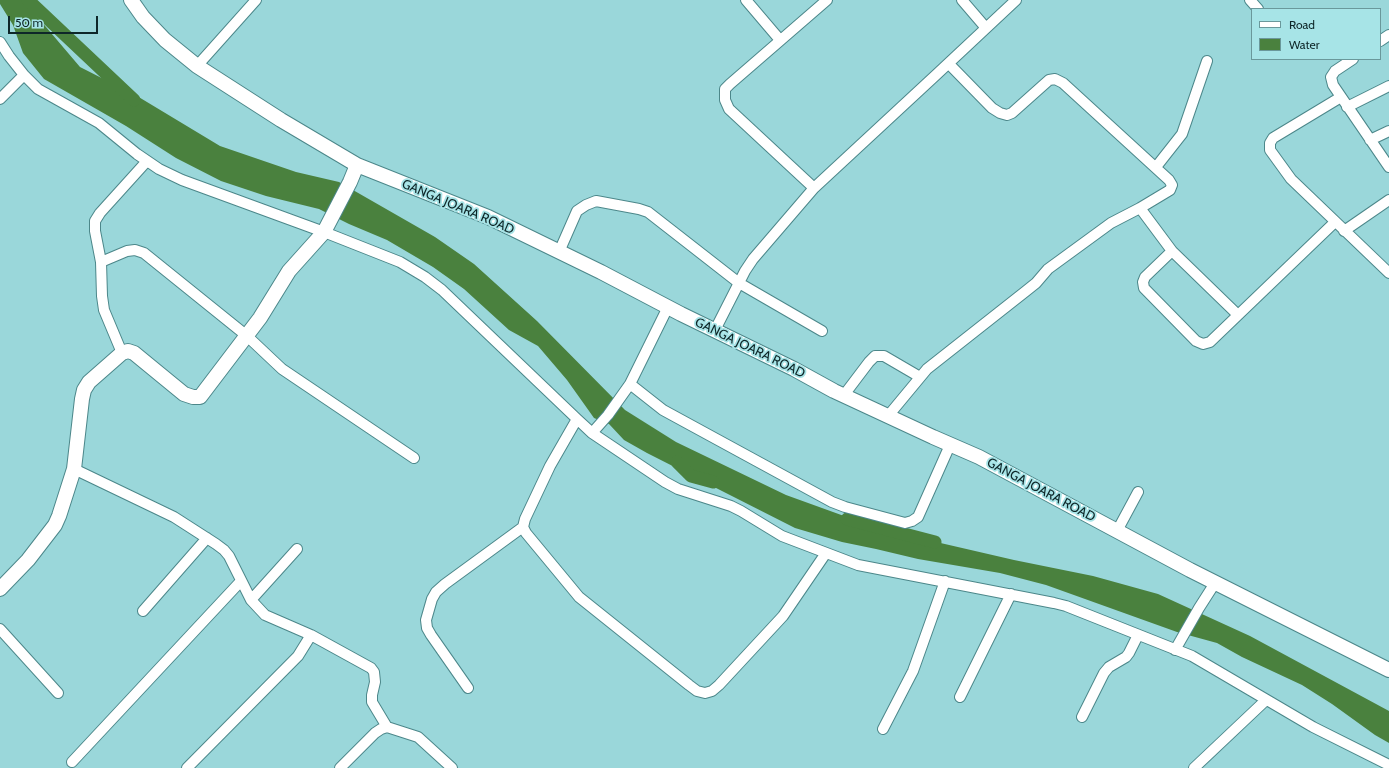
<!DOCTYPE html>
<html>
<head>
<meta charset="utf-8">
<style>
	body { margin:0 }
	#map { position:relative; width:1389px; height:768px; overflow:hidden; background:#9ad7da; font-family:Cabin,sans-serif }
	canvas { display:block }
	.legend { position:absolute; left:1251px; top:8px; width:130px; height:52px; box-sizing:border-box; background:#a7e4e7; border:1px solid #6a989b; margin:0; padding:5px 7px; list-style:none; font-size:12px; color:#0e2729 }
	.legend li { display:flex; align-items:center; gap:8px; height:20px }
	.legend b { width:20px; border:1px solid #6a989b }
	.scale { position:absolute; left:8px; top:16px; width:90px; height:18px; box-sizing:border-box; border:2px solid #0e2729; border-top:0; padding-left:5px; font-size:12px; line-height:14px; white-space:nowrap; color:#0e2729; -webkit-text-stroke:3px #a7e4e7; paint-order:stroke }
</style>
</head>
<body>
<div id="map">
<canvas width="1389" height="768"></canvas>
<ul class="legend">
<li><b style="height:5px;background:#fff"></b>Road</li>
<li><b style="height:11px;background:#4a813e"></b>Water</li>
</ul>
<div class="scale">50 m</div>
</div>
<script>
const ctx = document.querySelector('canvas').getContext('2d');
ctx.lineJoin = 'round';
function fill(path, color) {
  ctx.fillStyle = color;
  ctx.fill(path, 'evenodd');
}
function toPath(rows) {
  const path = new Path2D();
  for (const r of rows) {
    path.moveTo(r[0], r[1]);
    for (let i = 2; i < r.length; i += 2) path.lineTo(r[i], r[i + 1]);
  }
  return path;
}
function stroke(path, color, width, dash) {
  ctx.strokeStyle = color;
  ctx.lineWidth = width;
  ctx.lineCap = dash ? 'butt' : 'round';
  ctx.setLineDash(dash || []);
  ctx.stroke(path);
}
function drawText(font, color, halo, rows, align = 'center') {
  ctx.font = font + ' Cabin,sans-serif';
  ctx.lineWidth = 3.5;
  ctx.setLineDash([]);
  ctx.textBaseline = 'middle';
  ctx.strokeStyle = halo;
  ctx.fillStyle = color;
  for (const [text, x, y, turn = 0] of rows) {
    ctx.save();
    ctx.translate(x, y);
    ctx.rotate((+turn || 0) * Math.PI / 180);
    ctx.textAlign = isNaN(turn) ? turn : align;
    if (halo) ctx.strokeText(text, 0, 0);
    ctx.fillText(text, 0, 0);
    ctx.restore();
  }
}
fill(toPath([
	[0,0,23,0,80,67,137,96,220,146,296,172,339,182,435,237,474,264,537,321,625,410,676,442,786,495,880,529,1014,560,1093,576,1158,594,1250,636,1389,711,1389,743,1375,735,1332,704,1302,685,1242,657,1217,643,1177,632,1046,585,1000,573,918,559,876,549,842,542,795,528,647,453,624,440,609,424,594,418,567,380,538,346,509,330,464,289,433,267,387,240,349,224,319,209,266,196,221,181,176,158,126,126,44,79,23,53,13,25,0,4]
]), '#4a813e');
stroke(toPath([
	[28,0,134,100],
	[677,462,691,476,713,482],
	[847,519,935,542]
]), '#4a813e', 13);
const minor = toPath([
	[746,0,780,40],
	[962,0,986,28],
	[1250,0,1258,9],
	[1380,41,1389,35],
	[0,42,9,56,24,75,38,89,99,123,137,154,159,169,182,180,324,232,400,262,425,277,442,290,577,419,592,433,665,482,678,489,731,506,741,511,782,536,858,565,1054,603,1066,606,1192,656,1313,727,1389,765],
	[1353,59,1335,71,1331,77,1333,85,1389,167],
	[197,66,256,0],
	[1341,97,1273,138,1270,143,1270,150,1291,179,1389,273],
	[0,99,24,75],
	[1347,107,1389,86],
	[1370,140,1389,131],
	[1156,167,1182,134,1207,61],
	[814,188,729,109,725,100,725,89,730,84,827,0],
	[1140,208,1172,251,1238,315],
	[1344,231,1389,200],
	[1172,251,1145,277,1143,282,1144,288,1196,341,1203,344,1210,342,1335,222],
	[559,252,577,211,586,205,596,201,639,209,648,212,739,283,822,331],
	[101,262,127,251,135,250,144,253,247,336,282,369,414,458],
	[715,330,745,271,753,259,814,188,937,74,1016,0],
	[122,353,104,310,102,296,101,262,95,231,95,221,100,213,147,161],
	[630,384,663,410,832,502,845,507,905,523,912,521,918,517,950,445],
	[844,395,869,362,875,356,884,356,920,377],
	[888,416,927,369,1026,291,1036,283,1048,269,1111,223,1140,208,1170,190,1172,185,1169,180,1063,83,1055,79,1049,80,1012,113,1007,115,1000,113,992,108,949,64],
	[577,419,550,466,525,519,523,527,526,533,579,597,689,685,697,691,705,693,712,691,719,685,783,616,826,553],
	[592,433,608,415,630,384,668,307],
	[74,469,174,517,216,544,224,550,229,556,251,600,265,615,311,635,371,668,374,672,375,682,372,695,372,702,387,727],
	[1117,531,1138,492],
	[251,600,297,549],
	[143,611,207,538],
	[0,629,58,693],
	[1175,650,1199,608,1215,583],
	[468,688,431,635,427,628,426,620,432,599,436,592,445,584,523,527],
	[960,697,1011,594],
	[1082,717,1104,673,1109,667,1126,657,1129,653,1138,635],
	[883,729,913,671,945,581],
	[72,762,241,581],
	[187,768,298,656,311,635],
	[340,768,375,733,381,729,387,727,418,737,452,768],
	[1194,768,1266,700]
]);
const secondary = toPath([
	[131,0,143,17,165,40,197,66,281,120,357,165,488,217,601,272,681,314,794,369,834,391,933,437,979,457,1190,570,1389,670],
	[0,589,28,560,55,525,59,516,74,469,82,399,84,390,89,382,122,353,128,351,134,353,184,394,193,397,200,397,260,318,289,271,324,232,350,182,357,165]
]);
stroke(minor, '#4c878a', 12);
stroke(secondary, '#4c878a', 16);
stroke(minor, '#fff', 10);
stroke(secondary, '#fff', 14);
drawText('13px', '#0e2729', '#a7e4e7', [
	["GANGA JOARA ROAD",458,207,23],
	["GANGA JOARA ROAD",750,348,26],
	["GANGA JOARA ROAD",1041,490,28]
]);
</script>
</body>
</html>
